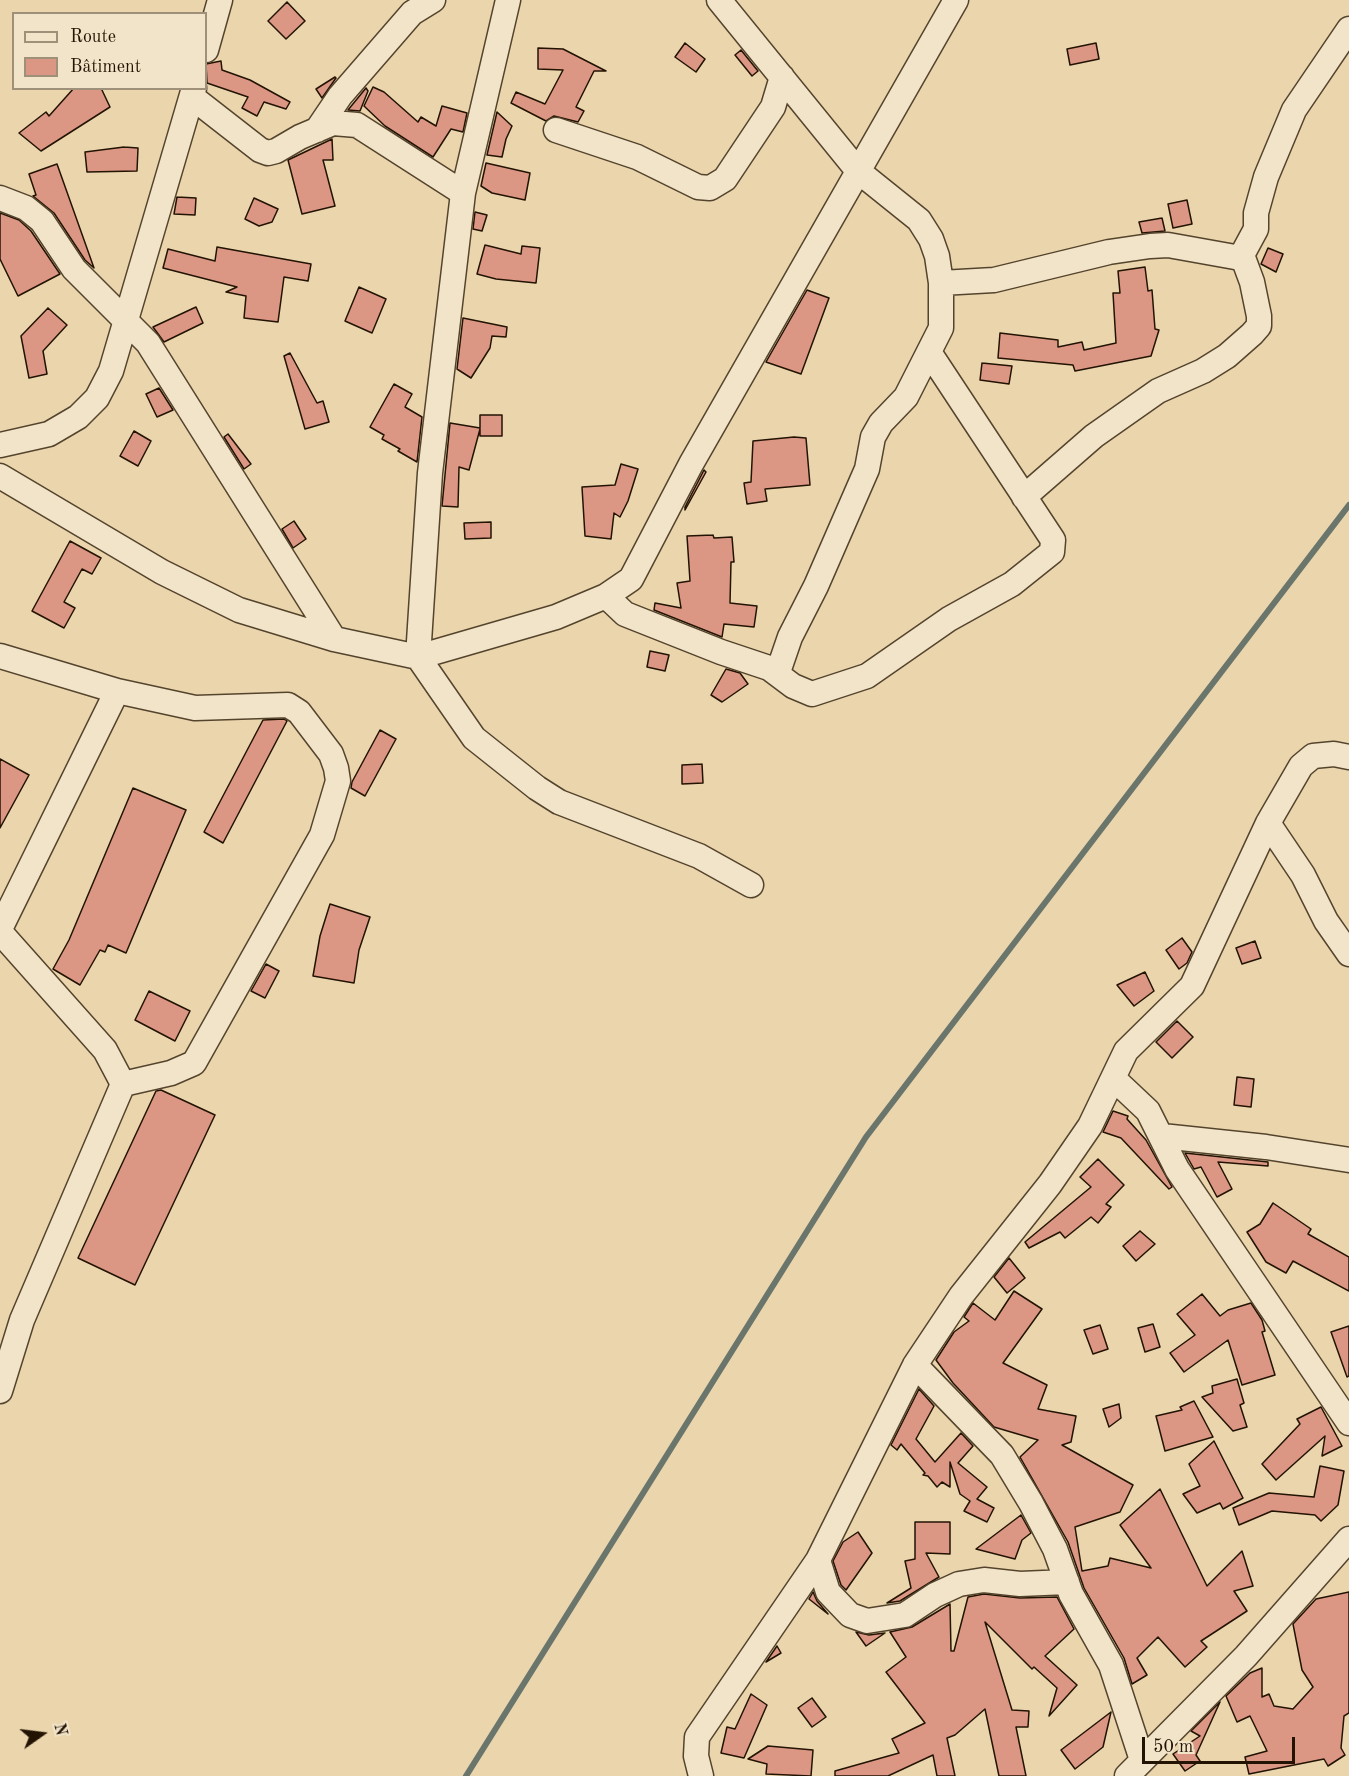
<!DOCTYPE html>
<html>
<head>
<meta charset="utf-8">
<style>
	body { margin:0 }
	#map { position:relative; width:1349px; height:1776px; overflow:hidden; background:#ead5ac; font-family:"Old Standard TT",serif }
	canvas { display:block }
	.legend { position:absolute; left:12px; top:12px; width:195px; height:78px; box-sizing:border-box; background:#f1e4c9; border:2px solid #9f907a; margin:0; padding:8px 10px; list-style:none; font-size:18px; color:#231303 }
	.legend li { display:flex; align-items:center; gap:12px; height:30px }
	.legend b { width:30px; border:2px solid #9f907a }
	.north { position:absolute; left:12px; top:1704px; width:60px; height:60px; -webkit-text-stroke:4px #f1e4c9; paint-order:stroke; rotate:76deg; font-size:16px; font-weight:700; line-height:24px; text-align:center; color:#231303 }
	.north::after { content:''; display:block; margin:auto; width:21px; height:27px; background:#231303; clip-path:polygon(50% 0,100% 100%,50% 72%,0 100%) }
	.scale { position:absolute; left:1142px; top:1737px; width:153px; height:27px; box-sizing:border-box; border:3px solid #231303; border-top:0; padding-left:8px; font-size:18px; line-height:21px; white-space:nowrap; color:#231303; -webkit-text-stroke:4px #f1e4c9; paint-order:stroke }
</style>
</head>
<body>
<div id="map">
<canvas width="1349" height="1776"></canvas>
<ul class="legend">
<li><b style="height:8px;background:#f1e4c9"></b>Route</li>
<li><b style="height:16px;background:#db9784"></b>Bâtiment</li>
</ul>
<div class="north">N</div>
<div class="scale">50 m</div>
</div>
<script>
const ctx = document.querySelector('canvas').getContext('2d');
ctx.lineJoin = 'round';
function toPath(rows) {
  const path = new Path2D();
  for (const r of rows) {
    path.moveTo(r[0], r[1]);
    for (let i = 2; i < r.length; i += 2) path.lineTo(r[i], r[i + 1]);
  }
  return path;
}
function stroke(path, color, width, dash) {
  ctx.strokeStyle = color;
  ctx.lineWidth = width;
  ctx.lineCap = dash ? 'butt' : 'round';
  ctx.setLineDash(dash || []);
  ctx.stroke(path);
}
function fill(path, color) {
  ctx.fillStyle = color;
  ctx.fill(path, 'evenodd');
}
stroke(toPath([
	[466,1776,866,1137,1349,505]
]), '#6a756c', 6);
const building = toPath([
	[287,2,305,21,286,39,268,21,287,2],
	[685,43,705,59,696,72,675,57,685,43],
	[1096,43,1099,59,1070,65,1067,49,1096,43],
	[538,48,563,49,606,71,594,71,576,107,584,111,578,122,554,116,546,121,511,103,516,92,545,104,563,70,538,69,538,48],
	[741,50,758,71,752,76,735,55,741,50],
	[221,61,222,70,250,80,290,102,286,109,264,102,257,116,242,108,248,97,207,83,206,64,221,61],
	[335,77,336,78,322,98,316,89,335,77],
	[373,87,384,92,418,122,421,117,436,126,442,106,467,113,463,132,451,129,433,157,385,126,364,106,373,87],
	[74,88,101,88,110,107,41,151,19,133,46,112,49,116,74,88],
	[366,88,368,91,360,111,348,110,366,88],
	[497,112,512,126,506,139,502,157,487,155,497,112],
	[332,139,333,160,323,160,335,206,302,214,288,160,332,139],
	[124,147,138,148,137,171,87,172,85,152,124,147],
	[486,163,530,173,525,200,492,193,481,186,486,163],
	[57,164,94,268,85,260,54,213,33,196,36,195,29,174,57,164],
	[177,197,196,198,195,215,174,214,177,197],
	[254,198,278,209,272,222,259,226,245,219,254,198],
	[1187,200,1192,224,1173,228,1168,204,1187,200],
	[475,212,487,215,482,231,473,229,475,212],
	[0,213,19,220,31,231,60,274,18,296,0,259,0,213],
	[1162,218,1165,231,1142,233,1139,222,1162,218],
	[485,245,521,254,522,246,540,248,536,283,496,279,477,274,485,245],
	[217,247,311,264,308,281,284,277,278,322,244,318,246,296,226,292,237,287,163,268,168,249,215,261,217,247],
	[1268,248,1283,254,1276,272,1261,264,1268,248],
	[1145,267,1148,291,1152,290,1155,329,1159,330,1151,356,1075,371,1073,365,998,358,1000,333,1058,340,1058,347,1082,342,1084,350,1116,343,1113,293,1120,293,1118,271,1145,267],
	[359,287,386,299,372,333,345,321,359,287],
	[807,290,829,298,801,374,766,362,807,290],
	[196,307,203,323,164,342,153,327,196,307],
	[48,308,67,325,43,351,47,374,29,378,21,336,48,308],
	[463,318,507,327,506,337,492,336,490,348,471,378,457,369,463,318],
	[290,353,317,403,323,401,329,422,305,429,284,356,290,353],
	[982,363,1012,366,1009,384,980,380,982,363],
	[394,384,412,394,405,407,422,417,417,462,398,451,400,449,382,439,384,435,370,427,394,384],
	[159,388,173,410,157,417,146,394,159,388],
	[480,415,502,415,502,436,480,436,480,429,469,470,459,467,458,507,442,506,450,423,480,428,480,415],
	[134,431,151,441,138,466,120,456,134,431],
	[228,434,251,464,244,469,224,437,228,434],
	[794,437,806,438,810,485,765,489,767,501,747,504,744,483,751,482,753,441,794,437],
	[621,464,638,469,628,501,620,517,614,513,611,539,585,536,582,487,615,485,621,464],
	[704,470,706,472,685,510,685,507,704,470],
	[294,521,306,539,293,548,282,529,294,521],
	[491,522,491,538,465,539,464,523,491,522],
	[713,535,714,538,732,537,734,562,731,562,730,603,757,606,754,627,724,624,722,637,654,610,655,603,681,608,677,583,690,581,687,536,713,535],
	[70,541,101,558,92,574,82,569,64,602,75,608,64,628,32,611,70,541],
	[650,651,669,655,665,671,647,667,650,651],
	[726,669,740,673,748,684,722,702,711,695,726,669],
	[284,719,287,721,223,843,204,832,263,720,284,719],
	[380,730,396,739,365,796,351,788,352,782,380,730],
	[0,759,29,775,0,828,0,759],
	[702,764,703,783,682,784,682,765,702,764],
	[133,788,186,810,126,953,108,945,105,952,100,950,80,985,53,969,69,940,133,788],
	[330,904,370,917,359,950,354,983,313,976,320,936,330,904],
	[1182,938,1192,952,1187,963,1179,969,1166,950,1182,938],
	[1255,941,1261,958,1242,964,1236,948,1255,941],
	[266,964,279,971,265,998,251,991,266,964],
	[1145,972,1154,991,1134,1006,1117,985,1145,972],
	[149,991,190,1011,175,1041,135,1020,149,991],
	[1177,1021,1193,1037,1172,1058,1156,1042,1177,1021],
	[1237,1077,1254,1079,1251,1107,1234,1105,1237,1077],
	[161,1090,215,1115,135,1285,78,1258,156,1091,161,1090],
	[1113,1111,1128,1116,1127,1119,1146,1140,1172,1187,1169,1189,1121,1138,1103,1132,1113,1111],
	[1185,1153,1268,1162,1268,1166,1218,1162,1232,1189,1217,1197,1201,1167,1194,1169,1185,1153],
	[1098,1159,1124,1185,1106,1204,1111,1207,1098,1223,1091,1217,1065,1238,1060,1232,1029,1248,1025,1242,1091,1187,1080,1177,1098,1159],
	[1273,1203,1311,1229,1308,1234,1349,1257,1349,1291,1293,1261,1286,1273,1266,1262,1247,1232,1260,1224,1273,1203],
	[1140,1231,1155,1244,1136,1261,1123,1246,1140,1231],
	[1009,1258,1025,1278,1007,1293,994,1277,1009,1258],
	[1014,1291,1042,1309,1003,1363,1047,1385,1038,1409,1076,1416,1071,1442,1062,1445,1133,1485,1120,1512,1075,1527,1082,1571,1108,1566,1110,1558,1151,1568,1120,1525,1160,1489,1207,1586,1242,1551,1253,1586,1234,1591,1247,1611,1201,1641,1207,1647,1185,1667,1158,1637,1137,1658,1147,1675,1132,1684,1124,1658,1084,1588,1068,1542,1020,1457,1038,1440,994,1427,953,1383,936,1360,954,1332,969,1321,964,1317,973,1303,995,1320,1014,1291],
	[1202,1294,1220,1316,1228,1310,1251,1303,1262,1320,1265,1331,1262,1332,1275,1375,1242,1385,1228,1340,1184,1372,1170,1353,1195,1335,1177,1314,1202,1294],
	[1153,1324,1160,1347,1145,1352,1138,1328,1153,1324],
	[1100,1325,1108,1349,1093,1354,1084,1330,1100,1325],
	[1349,1326,1349,1376,1347,1377,1331,1332,1349,1326],
	[1237,1379,1244,1403,1240,1405,1247,1427,1233,1431,1202,1397,1213,1393,1212,1386,1237,1379],
	[919,1389,934,1406,916,1439,935,1462,961,1433,973,1446,958,1463,987,1487,977,1499,994,1508,987,1522,964,1511,970,1501,960,1494,950,1462,950,1487,942,1482,937,1487,928,1476,923,1475,925,1473,901,1444,897,1450,891,1445,919,1389],
	[1194,1401,1213,1437,1165,1451,1156,1416,1182,1410,1180,1407,1194,1401],
	[1119,1404,1121,1418,1109,1427,1103,1409,1119,1404],
	[1321,1407,1342,1446,1322,1456,1325,1436,1276,1480,1262,1464,1300,1424,1297,1419,1321,1407],
	[1214,1441,1243,1498,1223,1509,1220,1503,1197,1513,1183,1494,1200,1486,1189,1464,1214,1441],
	[1320,1466,1344,1471,1338,1505,1321,1521,1315,1515,1272,1511,1239,1525,1233,1508,1269,1493,1314,1497,1320,1466],
	[1021,1515,1031,1533,1022,1540,1015,1559,976,1549,1021,1515],
	[915,1522,950,1522,950,1554,926,1553,939,1577,900,1601,887,1603,911,1588,905,1561,915,1559,915,1522],
	[858,1532,872,1553,846,1590,841,1585,833,1561,843,1542,858,1532],
	[813,1592,817,1601,828,1614,809,1599,813,1592],
	[1349,1592,1349,1713,1344,1716,1341,1748,1345,1755,1328,1766,1324,1759,1249,1774,1245,1757,1267,1751,1250,1716,1237,1722,1226,1696,1250,1673,1262,1668,1262,1697,1269,1694,1274,1706,1293,1709,1313,1687,1302,1670,1293,1624,1316,1599,1349,1592],
	[984,1594,1020,1598,1057,1597,1074,1629,1045,1656,1077,1685,1049,1716,1057,1688,1034,1667,1032,1669,985,1622,1012,1710,1029,1711,1028,1727,1016,1727,1026,1776,999,1776,985,1709,955,1735,947,1738,955,1776,937,1776,933,1755,888,1776,835,1776,835,1771,899,1753,892,1739,925,1723,886,1672,906,1657,890,1632,912,1627,950,1604,951,1651,954,1651,968,1597,984,1594],
	[856,1632,869,1635,885,1633,866,1646,856,1632],
	[777,1646,781,1653,766,1662,777,1646],
	[751,1694,767,1705,744,1758,721,1753,727,1727,735,1729,751,1694],
	[812,1698,826,1717,812,1727,798,1708,812,1698],
	[1220,1702,1196,1755,1200,1761,1185,1771,1173,1754,1200,1736,1191,1731,1220,1702],
	[1111,1712,1103,1747,1075,1769,1061,1750,1111,1712],
	[768,1746,813,1750,811,1776,766,1774,767,1764,748,1759,768,1746]
]);
fill(building, '#db9784');
stroke(building, '#231303', 1.5);
const minor = toPath([
	[508,0,463,193,430,473,418,657,474,738,537,788,559,802,699,856,751,885],
	[719,0,858,171,919,220,931,239,937,256,941,283,941,328,906,397,881,423,873,437,867,469,816,586,790,637,778,672],
	[206,50,220,0],
	[192,97,260,150,268,153,276,151,300,137,333,123,357,125,463,193],
	[317,130,340,96,412,13,433,0],
	[556,130,637,157,698,187,710,188,725,179,773,107,782,77],
	[0,198,26,208,42,221,74,269,148,343,334,639],
	[941,283,994,280,1109,252,1150,246,1168,245,1235,257,1242,255,1256,229,1256,213,1266,177,1294,110,1349,29],
	[0,445,49,434,78,417,97,398,111,371,194,88],
	[0,476,162,572,239,610,334,639,418,657,556,617,606,596,631,579,691,464,956,0],
	[1024,497,1094,436,1158,391,1203,371,1227,356,1252,334,1259,326,1259,316,1252,282,1242,255],
	[606,596,625,614,721,652,769,668,793,686,812,694,867,676,949,619,1012,584,1052,552,1053,540,929,352],
	[0,656,117,691,195,708,288,705,299,712,331,754,336,768,338,781,322,835,194,1063,171,1073,123,1084],
	[1268,823,1303,875,1326,921,1349,954],
	[0,929,117,691],
	[0,932,105,1050,123,1084,22,1320,0,1391],
	[1114,1079,1148,1111,1177,1169,1349,1423],
	[1162,1136,1266,1147,1349,1160],
	[915,1365,1002,1455,1031,1503,1055,1549,1071,1594,1111,1665,1142,1760],
	[1067,1582,1020,1584,984,1580,959,1584,935,1595,905,1615,867,1621,850,1615,828,1592,818,1560,915,1365,961,1296,1050,1184,1090,1126,1126,1051,1192,986,1268,823,1301,766,1313,756,1334,754,1349,757],
	[701,1776,696,1756,697,1737,818,1560],
	[1127,1776,1246,1656,1349,1539]
]);
stroke(minor, '#55442d', 27);
stroke(minor, '#f1e4c9', 24);
</script>
</body>
</html>
